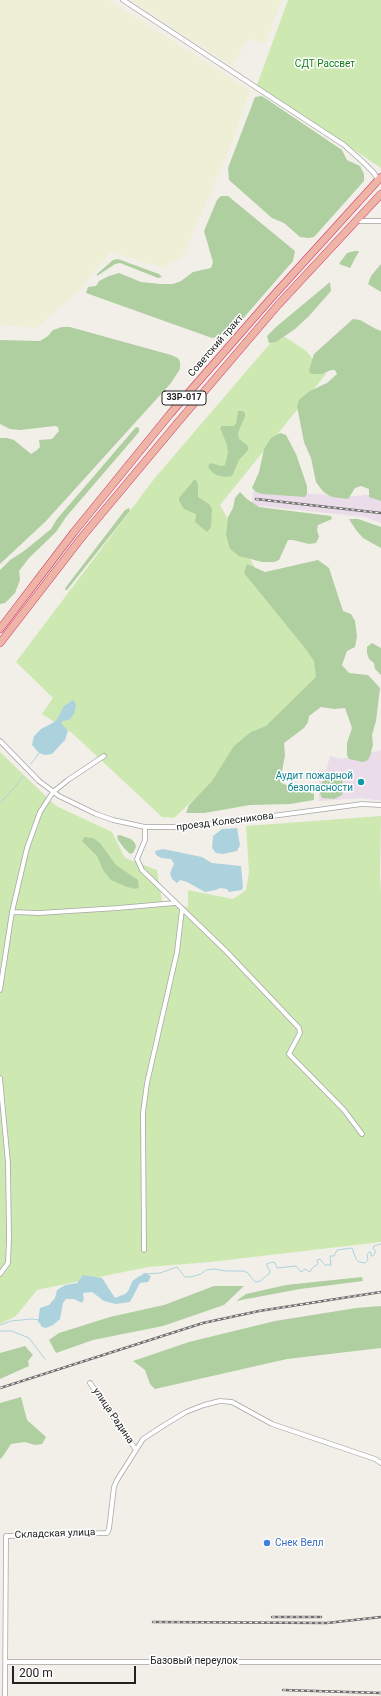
<!DOCTYPE html>
<html>
<head>
<meta charset="utf-8">
<style>
	body { margin:0 }
	#map { position:relative; width:381px; height:1696px; overflow:hidden; background:#f2efe9; font-family:Roboto,sans-serif }
	canvas { display:block }
	.scale { position:absolute; left:12px; top:1666px; width:124px; height:18px; box-sizing:border-box; border:2px solid #222; border-top:0; padding-left:5px; font-size:12px; line-height:14px; white-space:nowrap; color:#222; -webkit-text-stroke:3px #fff; paint-order:stroke }
</style>
</head>
<body>
<div id="map">
<canvas width="381" height="1696"></canvas>
<div class="scale">200 m</div>
</div>
<script>
const ctx = document.querySelector('canvas').getContext('2d');
ctx.lineJoin = 'round';
function fill(path, color) {
  ctx.fillStyle = color;
  ctx.fill(path, 'evenodd');
}
function toPath(rows) {
  const path = new Path2D();
  for (const r of rows) {
    path.moveTo(r[0], r[1]);
    for (let i = 2; i < r.length; i += 2) path.lineTo(r[i], r[i + 1]);
  }
  return path;
}
function stroke(path, color, width, dash) {
  ctx.strokeStyle = color;
  ctx.lineWidth = width;
  ctx.lineCap = dash ? 'butt' : 'round';
  ctx.setLineDash(dash || []);
  ctx.stroke(path);
}
function drawText(font, color, halo, rows, align = 'center') {
  ctx.font = font + ' Roboto,sans-serif';
  ctx.lineWidth = 3;
  ctx.setLineDash([]);
  ctx.textBaseline = 'middle';
  ctx.strokeStyle = halo;
  ctx.fillStyle = color;
  for (const [text, x, y, turn = 0] of rows) {
    ctx.save();
    ctx.translate(x, y);
    ctx.rotate((+turn || 0) * Math.PI / 180);
    ctx.textAlign = isNaN(turn) ? turn : align;
    if (halo) ctx.strokeText(text, 0, 0);
    ctx.fillText(text, 0, 0);
    ctx.restore();
  }
}
fill(toPath([
	[253,491,353,496,381,494,381,523,365,517,252,505],
	[381,750,381,801,361,798,319,801,319,770,326,771,330,756,341,759]
]), '#eadce8');
fill(toPath([
	[0,0,109,0,250,90,233,141,183,256,164,268,111,252,81,289,36,328,0,325],
	[130,0,282,0,265,44,248,39,232,66]
]), '#edefd6');
fill(toPath([
	[288,0,381,0,381,168,257,85],
	[279,333,305,350,326,374,220,505,277,607,329,672,174,818,162,817,72,733,42,714,53,698,16,662,154,479],
	[0,752,56,806,112,832,125,858,157,870,162,901,188,907,188,890,233,899,246,890,249,872,246,826,381,816,380,873,381,893,381,1242,210,1262,148,1267,37,1290,16,1316,0,1324]
]), '#cee8b2');
fill(toPath([
	[262,96,342,150,347,160,360,166,364,174,364,181,314,237,308,238,300,237,284,223,272,218,229,180,228,168,255,97],
	[221,196,228,196,295,251,293,261,240,322,218,337,212,338,86,293,88,287,96,286,99,281,109,276,119,273,141,282,160,284,173,284,181,281,193,272,211,268,213,262,204,231,217,200],
	[355,251,359,251,350,268,339,264,347,253],
	[118,259,159,274,162,277,158,278,120,263,115,264,97,276,97,274,113,260],
	[381,264,381,292,368,284,371,276],
	[330,282,331,291,309,316,295,329,276,342,269,343,267,336,276,327],
	[353,319,360,320,376,329,381,331,381,501,369,497,369,489,361,486,355,488,348,499,332,497,325,493,321,489,316,482,311,458,304,442,297,406,299,400,310,391,327,383,337,374,335,370,331,370,322,374,312,374,309,372,310,367,314,354],
	[62,327,70,327,171,355,178,358,180,362,180,369,171,383,46,521,0,564,0,438,7,438,14,440,31,454,37,450,40,447,39,440,52,439,59,431,58,427,55,426,20,430,10,429,0,424,0,340,40,341,48,336,53,330],
	[238,411,243,411,245,413,245,416,238,433,239,439,248,446,248,450,239,460,232,476,226,477,216,475,212,472,208,467,210,463,222,466,225,465,228,452,227,445,220,428,222,426,233,426,236,424],
	[136,427,139,428,139,432,66,517,56,532,29,558,19,571,20,580,15,593,5,603,0,604,0,570,10,560,24,551,51,529,57,519],
	[280,433,286,435,296,454,307,486,307,494,305,497,262,494,256,492,252,488,259,472,264,449,271,438],
	[194,480,196,480,198,485,198,497,210,505,212,510,211,527,207,532,195,522,196,514,184,509,179,501,179,498],
	[240,492,247,499,259,507,331,516,332,519,318,525,317,530,319,537,316,543,309,544,293,540,288,540,279,560,274,562,262,562,239,556,230,549,226,535,228,517,233,508,235,498],
	[129,508,130,511,129,512,67,590,65,590,66,587,125,510],
	[349,519,358,519,381,527,381,548,363,538,356,530],
	[318,560,329,568,343,611,351,614,355,621,357,636,355,647,347,651,342,665,349,673,368,675,380,688,376,721,372,735,373,745,370,756,368,760,363,762,349,759,347,755,347,743,352,728,345,708,334,709,321,707,309,716,308,722,304,728,284,743,285,755,280,782,286,785,303,789,314,794,314,800,290,804,250,805,204,813,186,813,189,805,212,781,234,746,251,732,266,726,316,677,314,661,305,648,244,573,247,564,265,572],
	[372,643,381,648,381,675,375,669,374,663,369,659,367,653,367,647],
	[331,774,340,775,342,778,343,786,342,795,334,799,322,798,320,793,322,782],
	[120,835,131,839,135,843,136,847,133,853,130,854,124,848,118,840,117,836],
	[84,837,93,838,100,843,116,865,138,880,139,887,136,889,127,887,111,880,103,870,97,856,82,841],
	[362,1277,363,1281,300,1289,236,1301,246,1294,286,1285],
	[214,1286,244,1286,224,1305,163,1326,93,1340,56,1353,49,1340,59,1333,110,1317,164,1305],
	[381,1306,381,1348,287,1359,155,1389,150,1384,145,1370,133,1361,189,1342,275,1321,356,1308],
	[25,1346,33,1355,28,1361,29,1366,0,1379,0,1353],
	[21,1397,27,1420,46,1437,42,1444,35,1445,25,1442,11,1444,1,1459,0,1458,0,1403]
]), '#afcfa0');
fill(toPath([
	[73,700,75,702,76,706,74,714,69,720,63,721,61,723,68,731,65,740,52,754,45,755,39,753,32,745,34,736,41,729,56,721,64,706],
	[237,828,240,845,237,851,223,854,216,853,212,848,213,836,222,829],
	[163,849,202,857,212,863,241,866,243,886,242,890,229,892,227,889,220,888,216,890,205,892,187,882,180,880,177,883,172,879,170,873,174,864,171,859,161,858,156,855,155,851],
	[145,1273,151,1276,148,1282,140,1283,130,1302,116,1304,104,1301,92,1292,83,1293,84,1299,82,1303,74,1299,66,1299,63,1303,60,1319,53,1325,46,1328,42,1327,38,1321,40,1308,49,1305,55,1298,57,1290,65,1285,77,1283,83,1275,102,1278,115,1298,125,1294,130,1289,133,1281]
]), '#acd3dd');
stroke(toPath([
	[31,764,39,753],
	[0,803,15,787,23,776],
	[143,1274,160,1273,177,1267,185,1277,191,1277,201,1274,206,1270,214,1269,226,1271,244,1271,248,1273,254,1281,256,1282,260,1281,269,1274,270,1271,267,1266,267,1264,272,1262,275,1263,277,1268,296,1266,301,1272,305,1269,310,1272,313,1267,318,1264,317,1260,320,1259,325,1265,331,1265,330,1256,334,1256,337,1250,352,1248,356,1259,359,1262,365,1263,368,1260,367,1255,369,1252,371,1252,371,1256,373,1256,376,1251,373,1249,374,1246,381,1244],
	[129,1290,133,1281,140,1276],
	[0,1325,11,1321,32,1319,39,1320],
	[0,1331,12,1331,29,1338,45,1359]
]), '#acd3dd', 1);
const minor = toPath([
	[123,0,344,145,363,162,374,173,378,180],
	[357,221,381,221],
	[0,741,39,781,59,796,96,814,113,820,145,827,190,827,362,804,381,805],
	[145,827,145,840,137,859,142,870,226,951,299,1028,300,1033,289,1054,344,1110,362,1134],
	[12,912,39,913,118,908,175,903],
	[0,990,12,912,27,848,40,812,53,792,68,780,104,756],
	[0,1078,8,1163,9,1239,8,1263,0,1274],
	[144,1250,143,1113,147,1083,177,952,182,909],
	[90,1383,136,1450],
	[6,1662,381,1662],
	[5,1696,6,1536,107,1533,109,1529,114,1487,117,1480,143,1439,166,1424,186,1412,204,1405,220,1401,232,1402,272,1424,375,1459,381,1463]
]);
const trunk = toPath([
	[0,629,74,532,170,414,273,296,381,177],
	[0,643,82,537,179,421,278,305,381,194]
]);
stroke(minor, '#a6a6a6', 5.5);
stroke(trunk, '#d4326c', 8);
stroke(minor, '#fff', 4);
stroke(trunk, '#eeb5a7', 7);
const rail = toPath([
	[256,499,381,513],
	[0,1388,203,1323,259,1311,381,1292],
	[272,1617,321,1617],
	[153,1622,327,1623,381,1617],
	[283,1690,381,1693]
]);
stroke(rail, '#707070', 2.5);
stroke(rail, '#fff', 1, [3]);
for (const [x, y, r, color] of [
	[361,782,4,"#0f9aa8"],
	[267,1543,4,"#3f7fe0"]
]) {
  const dot = new Path2D();
  dot.arc(x, y, r, 0, 2 * Math.PI);
  ctx.fillStyle = color;
  ctx.fill(dot);
  stroke(dot, '#fff', 1.5);
}
for (const [x, y, w] of [
	[184,398,44]
]) {
  const box = new Path2D();
  box.roundRect(x - w / 2, y - 7, w, 14, 3);
  ctx.fillStyle = '#fff';
  ctx.fill(box);
  stroke(box, '#222', 1);
}
drawText('bold 9px', '#222', null, [
	["33Р-017",184,398]
]);
drawText('10px', '#117f18', '#fff', [
	["СДТ Рассвет",325,64]
]);
drawText('10px', '#222', '#fff', [
	["Советский тракт",216,346,-49],
	["проезд Колесникова",225,822,-7],
	["улица Радина",113,1416,56],
	["Складская улица",55,1534,-2],
	["Базовый переулок",194,1661]
]);
drawText('10px', '#0d838f', '#fff', [
	["Аудит пожарной",353,776],
	["безопасности",353,788]
], 'right');
drawText('10px', '#366cbe', '#fff', [
	["Снек Велл",275,1543]
], 'left');
</script>
</body>
</html>
